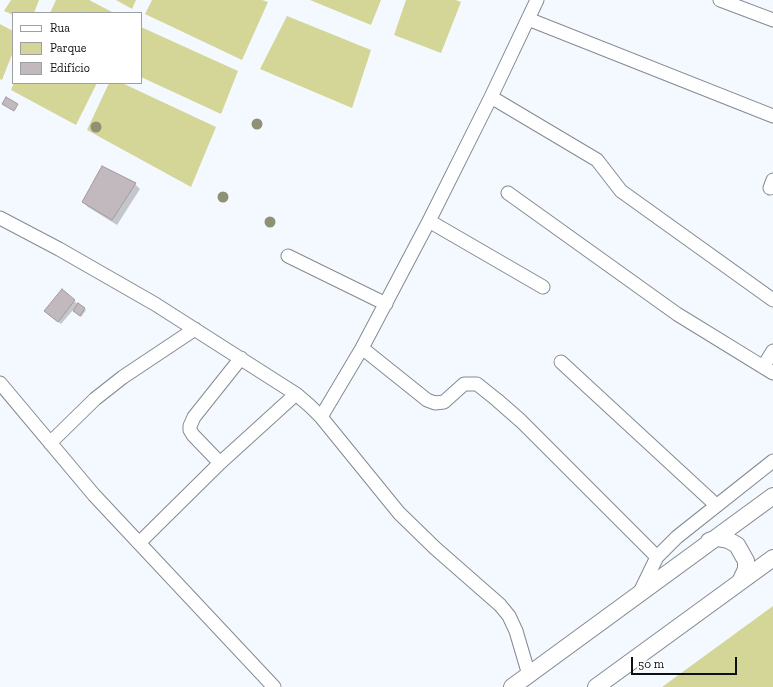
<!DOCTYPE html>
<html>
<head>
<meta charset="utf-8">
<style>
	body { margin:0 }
	#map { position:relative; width:773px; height:687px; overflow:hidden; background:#f4f9ff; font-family:"Zilla Slab",serif }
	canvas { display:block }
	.legend { position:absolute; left:12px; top:12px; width:130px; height:72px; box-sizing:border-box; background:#fff; border:1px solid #9e9fa0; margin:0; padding:5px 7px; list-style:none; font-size:12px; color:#0d0f11 }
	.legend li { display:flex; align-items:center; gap:8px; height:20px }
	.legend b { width:20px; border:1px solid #9e9fa0 }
	.scale { position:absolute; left:631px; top:657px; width:106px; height:18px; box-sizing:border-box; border:2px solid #0d0f11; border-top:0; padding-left:5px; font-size:12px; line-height:14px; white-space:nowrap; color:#0d0f11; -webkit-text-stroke:3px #fff; paint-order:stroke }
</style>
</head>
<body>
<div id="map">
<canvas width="773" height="687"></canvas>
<ul class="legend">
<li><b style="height:5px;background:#fff"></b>Rua</li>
<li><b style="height:11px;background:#d3d696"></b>Parque</li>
<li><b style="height:11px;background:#c1b9be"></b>Edifício</li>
</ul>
<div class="scale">50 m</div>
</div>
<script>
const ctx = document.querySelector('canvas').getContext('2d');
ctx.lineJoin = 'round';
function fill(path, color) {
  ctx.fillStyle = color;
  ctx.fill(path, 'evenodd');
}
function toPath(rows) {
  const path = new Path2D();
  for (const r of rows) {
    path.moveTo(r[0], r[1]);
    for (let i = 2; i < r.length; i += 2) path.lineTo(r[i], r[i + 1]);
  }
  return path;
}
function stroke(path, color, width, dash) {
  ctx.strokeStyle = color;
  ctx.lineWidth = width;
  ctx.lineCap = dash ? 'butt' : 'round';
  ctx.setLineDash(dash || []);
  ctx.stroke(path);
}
fill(toPath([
	[11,0,39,0,34,13,13,13,13,15,4,11],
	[56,0,89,0,114,13,50,13],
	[116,0,136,0,132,9],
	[152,0,262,0,268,2,242,60,145,14],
	[310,0,381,0,371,25],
	[406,0,456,0,461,2,441,53,394,35],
	[287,16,371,50,352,108,260,69],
	[0,24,13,31,13,52,2,80,0,79],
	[141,27,238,71,221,114,141,77],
	[14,83,97,83,76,125,11,90],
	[109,83,122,83,216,127,191,187,87,130],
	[773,606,773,687,662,687]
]), '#d3d696');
fill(toPath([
	[135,184,140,189,117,225,88,207,83,202],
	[74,301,86,310,81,317,73,310,61,324,49,314]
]), '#0003');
const building = toPath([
	[6,97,18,104,14,111,2,104,6,97],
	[102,166,136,183,112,220,82,202,102,166],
	[62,289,75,300,58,322,44,311,62,289],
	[78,303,85,308,80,316,73,311,78,303]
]);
fill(building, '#c1b9be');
stroke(building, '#a1999e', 1);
const minor = toPath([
	[720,0,773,20],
	[528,19,773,116],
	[491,97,597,160,621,191,773,300],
	[770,188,773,180],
	[508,193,677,314,773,373],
	[0,218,59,249,155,304,296,394,310,406,321,417,399,513,435,548,500,605,509,616,516,631,529,675],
	[429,221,543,287],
	[288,256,386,304],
	[362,348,427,400,435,403,444,402,464,384,477,384,497,400,521,421,657,557],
	[561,362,716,505],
	[763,367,773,351],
	[0,383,94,495,274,687],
	[321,417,362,348,429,221,491,97,537,0],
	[50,443,95,399,123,377,195,329],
	[220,463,193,435,190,430,190,426,194,417,241,358],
	[139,543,220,463,296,394],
	[640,592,657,557,677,537,773,461]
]);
const tertiary = toPath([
	[709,541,717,538,728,540,737,545,746,561,746,569,740,582],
	[512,687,773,496],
	[596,687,773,558]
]);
stroke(minor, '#858a91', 15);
stroke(tertiary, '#858a91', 18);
stroke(minor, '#fff', 13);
stroke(tertiary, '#fff', 16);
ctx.fillStyle = '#8f9177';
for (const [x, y] of [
	[257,124],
	[96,127],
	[223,197],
	[270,222]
]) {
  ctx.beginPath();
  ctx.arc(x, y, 5.5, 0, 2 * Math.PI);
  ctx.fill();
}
</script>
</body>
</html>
